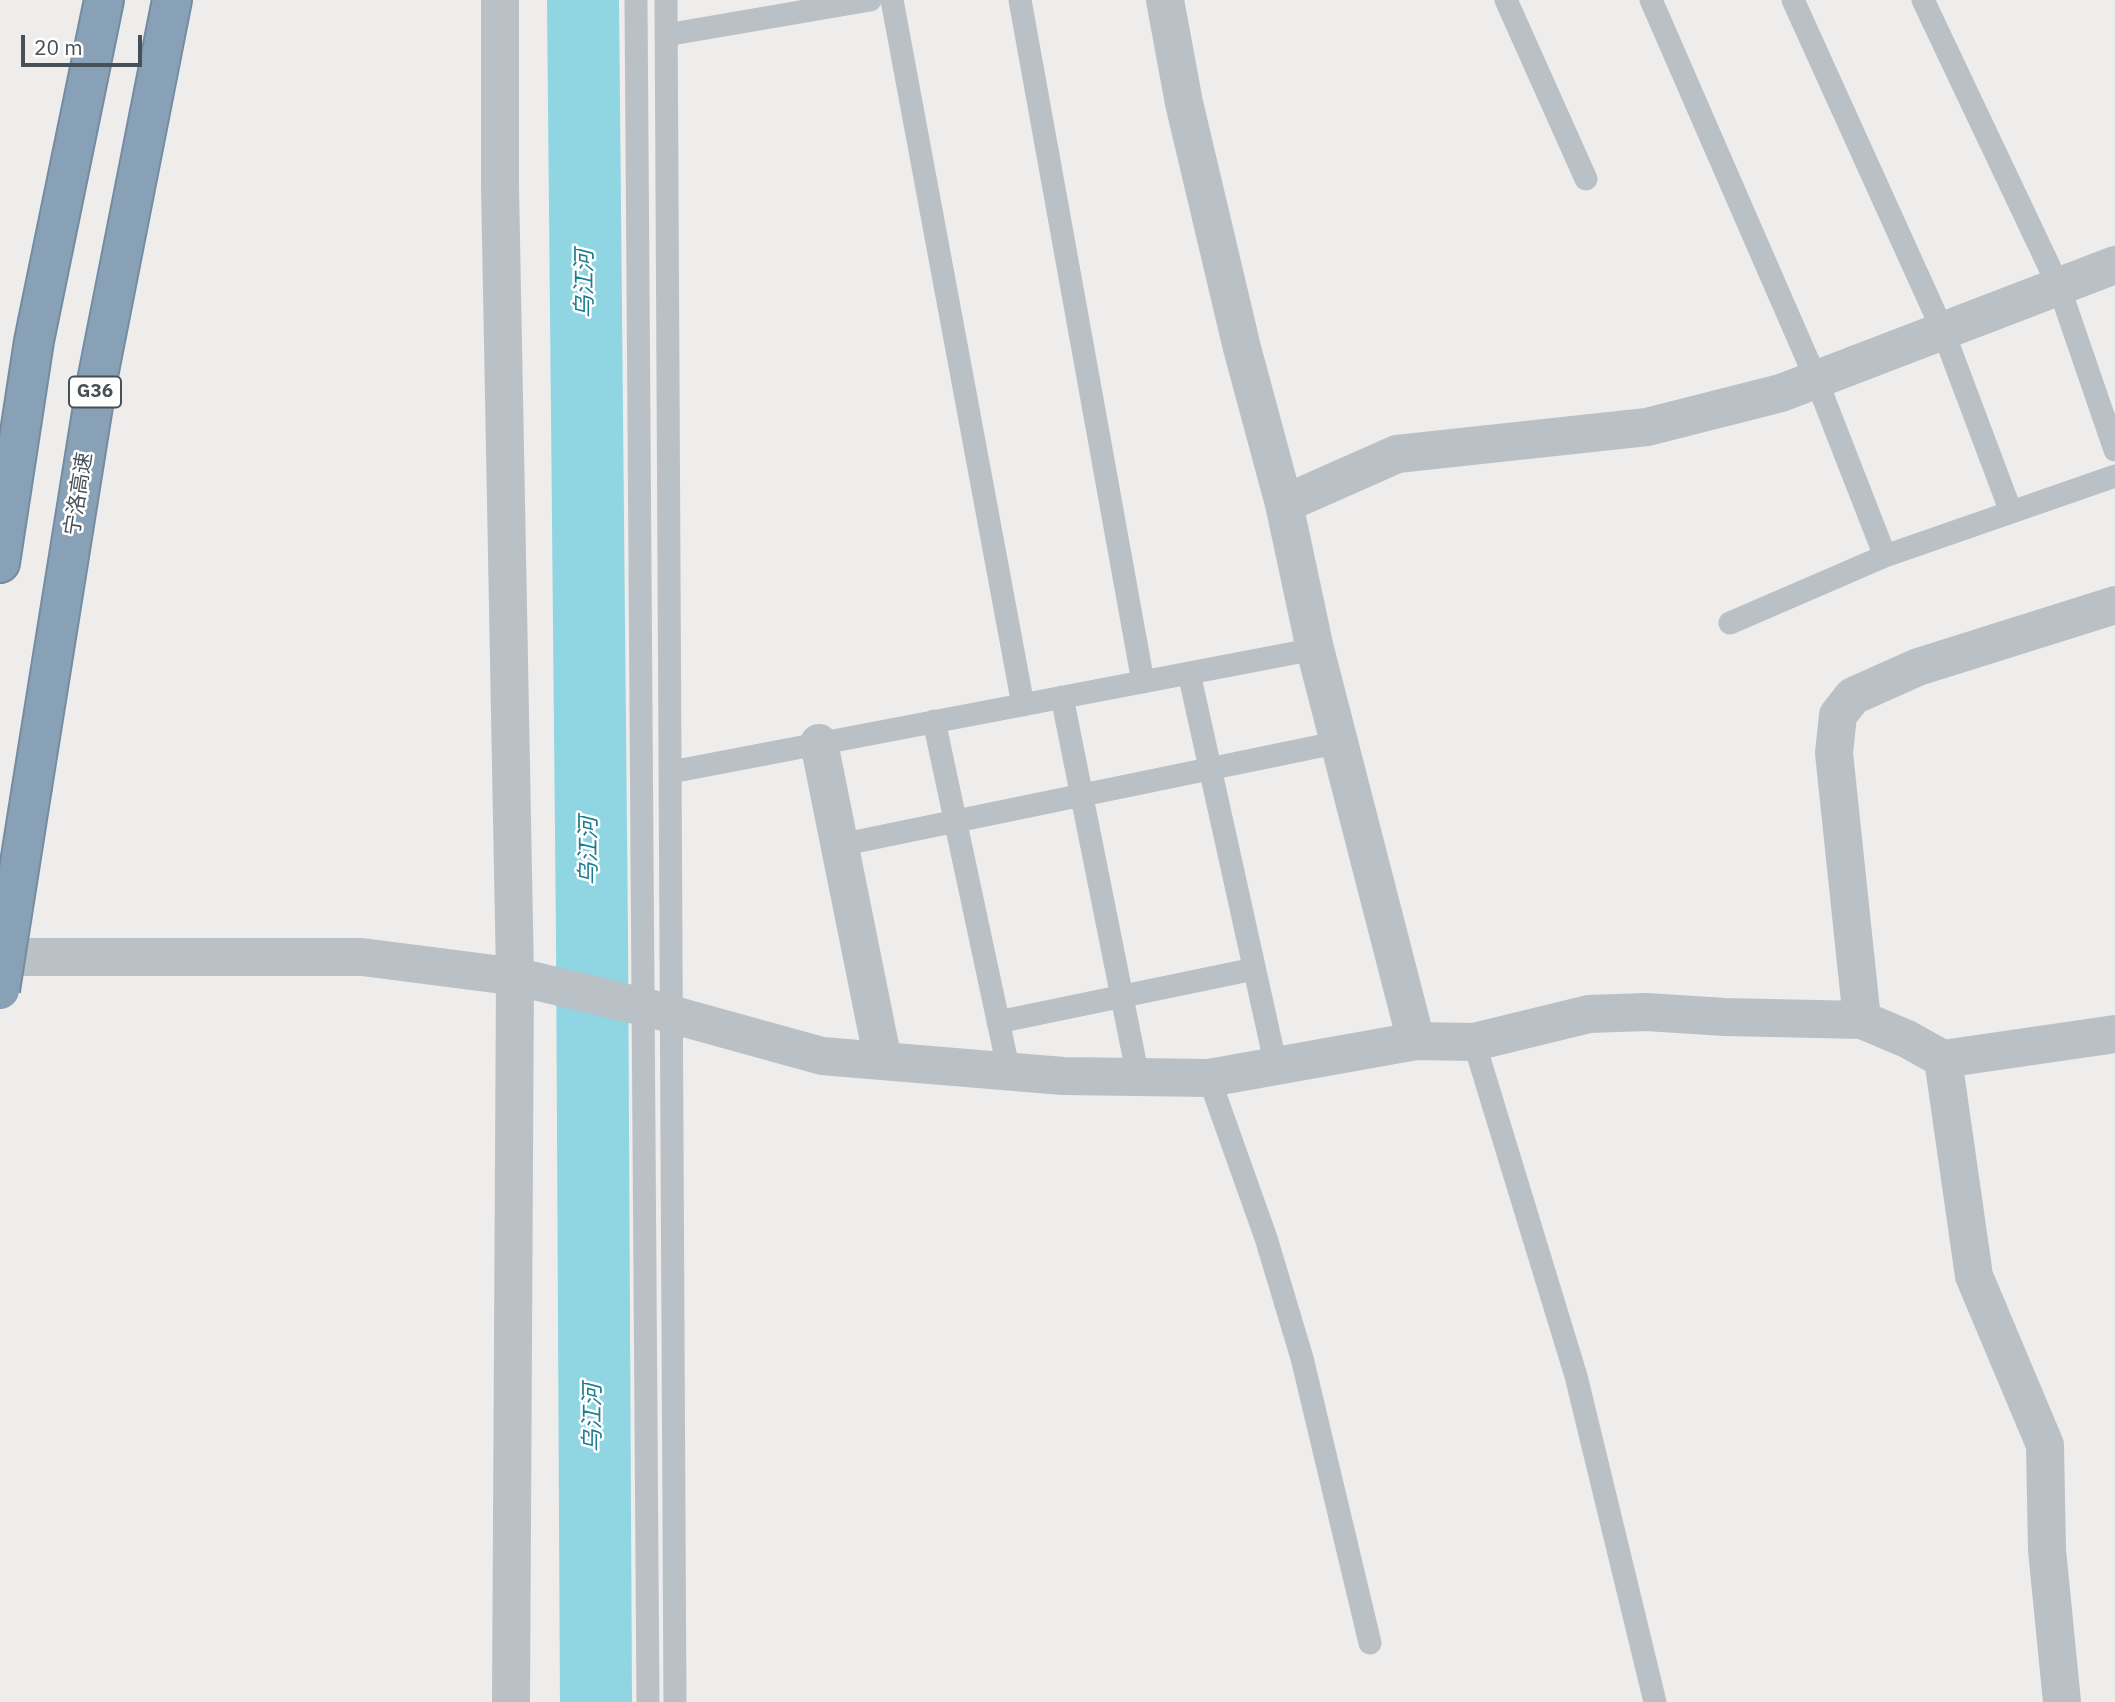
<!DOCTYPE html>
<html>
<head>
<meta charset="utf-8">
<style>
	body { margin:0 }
	#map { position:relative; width:2115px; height:1702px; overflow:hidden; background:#efecec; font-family:"IBM Plex Sans",sans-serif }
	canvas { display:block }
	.scale { position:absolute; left:21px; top:35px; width:121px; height:32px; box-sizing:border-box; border:4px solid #465057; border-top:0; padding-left:9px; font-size:21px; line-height:24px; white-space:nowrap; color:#465057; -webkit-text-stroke:5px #fff; paint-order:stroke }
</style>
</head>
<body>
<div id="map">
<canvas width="2115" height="1702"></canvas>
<div class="scale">20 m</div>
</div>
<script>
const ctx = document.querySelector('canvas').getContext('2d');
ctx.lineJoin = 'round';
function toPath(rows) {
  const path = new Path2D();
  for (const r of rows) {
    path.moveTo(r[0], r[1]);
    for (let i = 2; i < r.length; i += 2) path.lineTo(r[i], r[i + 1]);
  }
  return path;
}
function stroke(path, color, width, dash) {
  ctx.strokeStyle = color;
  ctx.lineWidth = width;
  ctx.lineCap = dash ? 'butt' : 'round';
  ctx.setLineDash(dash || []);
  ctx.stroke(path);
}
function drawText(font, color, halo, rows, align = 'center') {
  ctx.font = font + ' "IBM Plex Sans","Noto Sans SC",sans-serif';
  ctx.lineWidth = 5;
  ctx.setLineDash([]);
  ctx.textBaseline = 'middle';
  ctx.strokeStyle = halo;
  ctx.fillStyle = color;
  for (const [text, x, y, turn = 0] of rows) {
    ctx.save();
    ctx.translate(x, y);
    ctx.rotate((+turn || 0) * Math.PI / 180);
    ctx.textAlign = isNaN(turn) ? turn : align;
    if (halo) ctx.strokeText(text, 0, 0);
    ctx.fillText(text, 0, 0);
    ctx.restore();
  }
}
stroke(toPath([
	[583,0,592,936,596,1702]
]), '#8fd5e2', 72);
const motorway = toPath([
	[0,563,34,341,104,0],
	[32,787,97,381,172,0]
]);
stroke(motorway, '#748ca2', 42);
stroke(toPath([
	[636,0,648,1702],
	[666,0,675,1702],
	[892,0,1023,705],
	[1020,0,1143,682],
	[1506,0,1586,179],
	[1651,0,1816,379,1885,556],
	[1793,0,1943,331,2011,512],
	[1923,0,2059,287,2115,450],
	[666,35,870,0],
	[1730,623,1885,556,2115,476],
	[1189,673,1276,1066],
	[1062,697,1138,1077],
	[934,721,1009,1072],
	[671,772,1315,649],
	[840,845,1340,742],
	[998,1022,1254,969],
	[1474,1042,1576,1376,1655,1702],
	[1209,1078,1266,1238,1302,1358,1370,1643]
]), '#b9c1c7', 23);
stroke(toPath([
	[500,0,500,186,515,976,511,1702],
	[1165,0,1184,103,1242,348,1284,504,1315,649,1416,1041],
	[1284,504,1397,454,1647,427,1781,393,2115,265],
	[819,743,883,1061],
	[0,957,362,957,518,977],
	[652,1009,822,1056,1063,1076,1209,1078,1416,1041,1474,1042,1589,1014,1646,1012,1725,1017,1862,1020,1907,1039,1943,1059,2115,1034],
	[1862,1020,1834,753,1838,715,1853,696,1918,667,2115,605],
	[1943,1059,1974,1276,2045,1445,2047,1550,2062,1702]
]), '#b9c1c7', 38);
stroke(motorway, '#88a1b6', 38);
const motorwayBridge = toPath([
	[0,990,32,787]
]);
stroke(motorwayBridge, '#748ca2', 42, []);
stroke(toPath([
	[518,977,652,1009]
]), '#b9c1c7', 38);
stroke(motorwayBridge, '#88a1b6', 38);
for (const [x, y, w] of [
	[95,392,52]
]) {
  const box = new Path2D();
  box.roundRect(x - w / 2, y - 15.5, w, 31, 5);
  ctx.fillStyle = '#fff';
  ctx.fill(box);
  stroke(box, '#465057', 2);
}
drawText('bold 19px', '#465057', null, [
	["G36",95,392]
]);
drawText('21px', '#465057', '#fff', [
	["宁洛高速",79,494,-81]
]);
drawText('italic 23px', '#1a7d90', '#fff', [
	["乌江河",585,284,-90],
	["乌江河",589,851,-90],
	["乌江河",593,1418,-90]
]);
</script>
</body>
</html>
